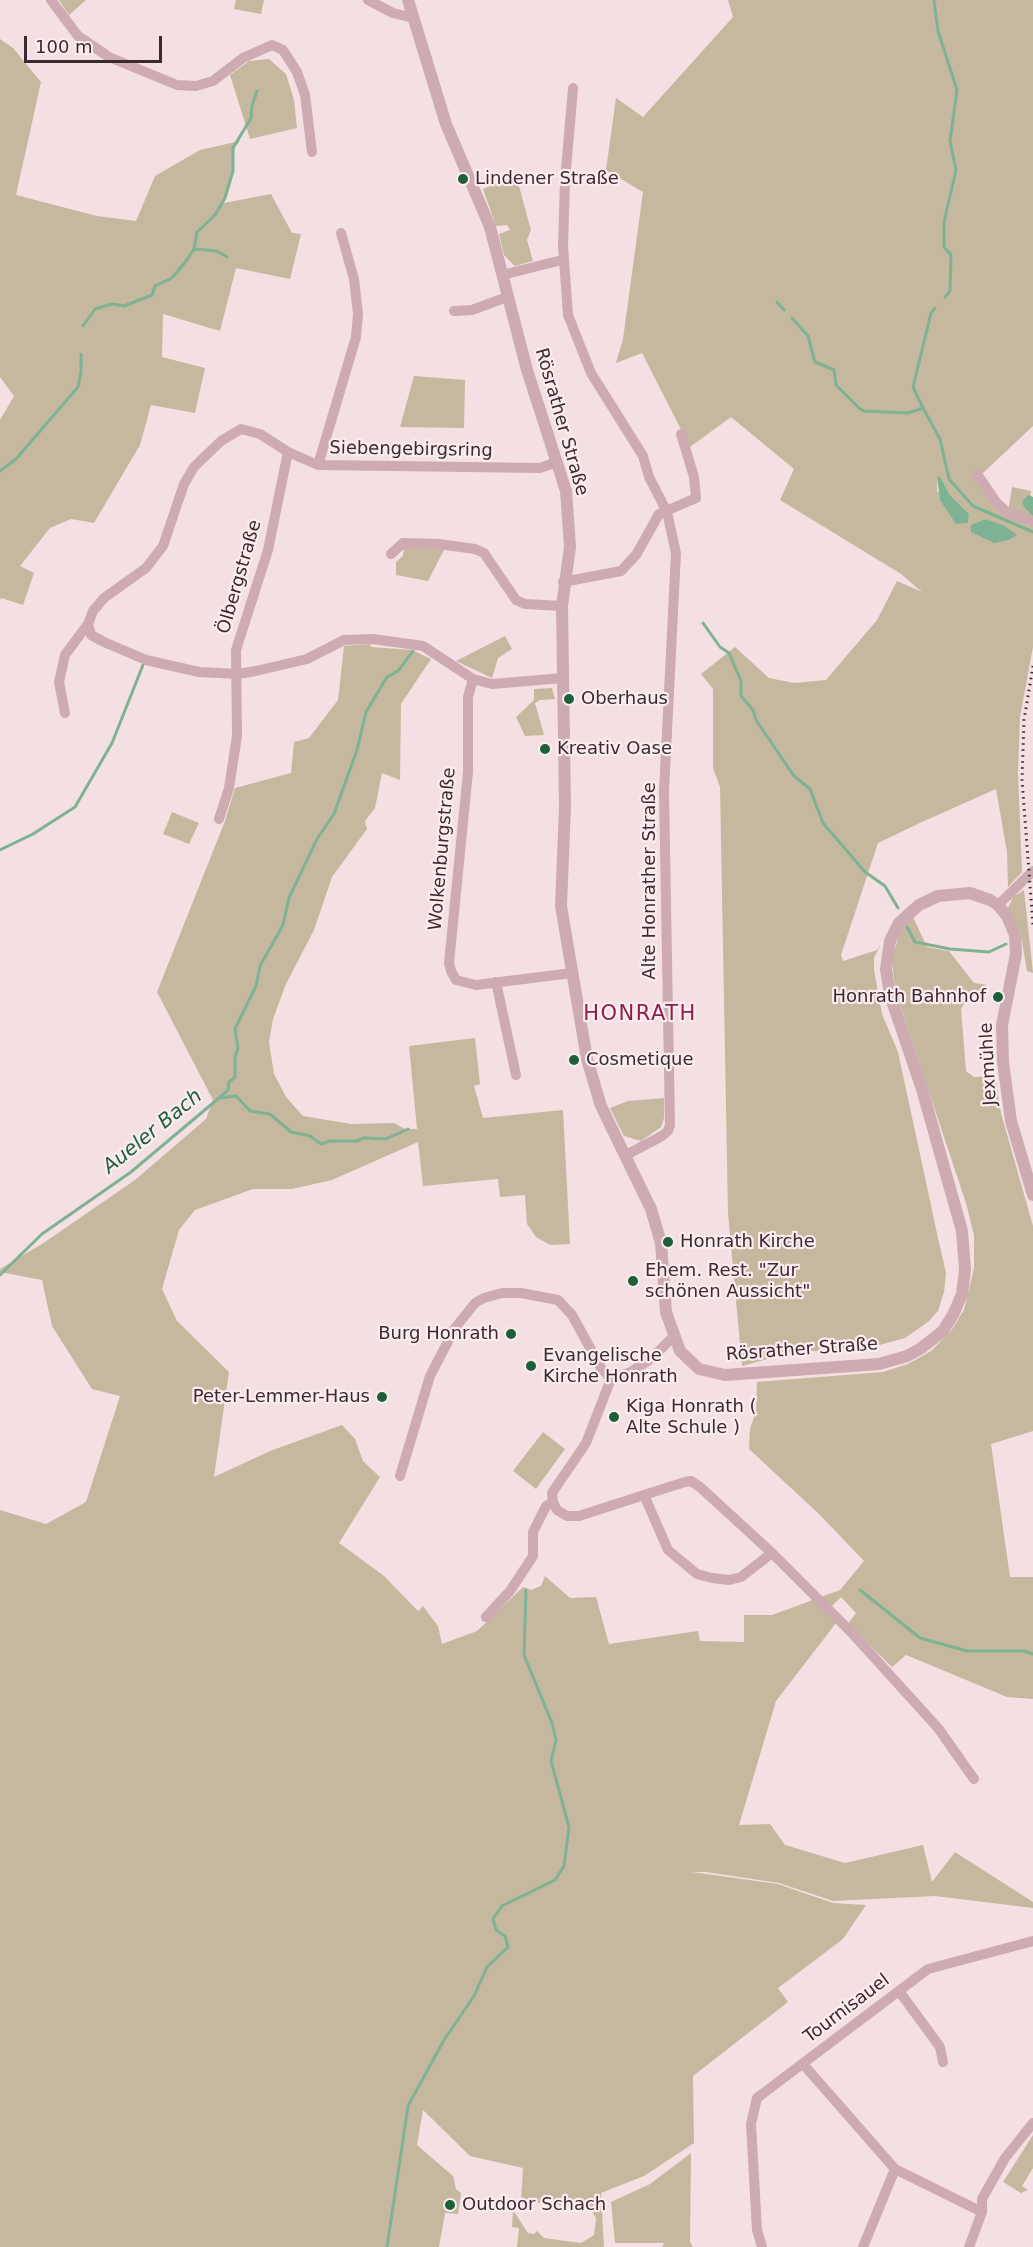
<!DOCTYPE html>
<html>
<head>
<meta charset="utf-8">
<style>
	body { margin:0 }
	#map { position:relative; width:1033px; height:2247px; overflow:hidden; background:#f4e0e2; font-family:"DejaVu Sans",sans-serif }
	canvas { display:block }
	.scale { position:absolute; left:24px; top:36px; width:138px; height:27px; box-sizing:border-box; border:3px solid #3b2a30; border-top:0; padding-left:8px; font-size:18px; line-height:21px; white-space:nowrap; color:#3b2a30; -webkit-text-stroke:4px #fbedef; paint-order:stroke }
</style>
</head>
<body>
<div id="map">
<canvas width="1033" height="2247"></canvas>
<div class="scale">100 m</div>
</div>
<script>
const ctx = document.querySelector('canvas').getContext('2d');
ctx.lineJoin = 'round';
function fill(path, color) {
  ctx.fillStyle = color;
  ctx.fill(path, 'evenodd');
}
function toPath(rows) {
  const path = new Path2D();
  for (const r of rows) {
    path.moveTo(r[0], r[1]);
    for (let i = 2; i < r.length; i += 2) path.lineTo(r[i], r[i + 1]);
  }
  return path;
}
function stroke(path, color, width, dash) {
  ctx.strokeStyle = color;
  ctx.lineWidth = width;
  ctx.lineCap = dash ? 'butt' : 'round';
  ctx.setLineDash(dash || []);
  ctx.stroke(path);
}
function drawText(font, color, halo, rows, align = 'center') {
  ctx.font = font + ' "DejaVu Sans",sans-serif';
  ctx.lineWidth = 4.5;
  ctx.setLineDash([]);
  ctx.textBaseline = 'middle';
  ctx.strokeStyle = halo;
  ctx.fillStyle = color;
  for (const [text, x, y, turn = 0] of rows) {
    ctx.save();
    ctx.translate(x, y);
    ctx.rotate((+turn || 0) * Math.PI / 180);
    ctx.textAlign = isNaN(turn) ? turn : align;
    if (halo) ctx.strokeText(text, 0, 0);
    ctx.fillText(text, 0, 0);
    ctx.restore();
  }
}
fill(toPath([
	[59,0,86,0,69,15],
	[236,0,264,0,261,14,234,9],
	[728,0,1033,0,1033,426,983,473,977,474,1008,512,1012,487,1031,491,1030,504,1033,504,1033,647,1020,717,1018,772,1022,872,1008,887,1007,852,996,789,922,822,878,843,841,955,843,961,877,950,881,944,874,958,874,970,882,1014,898,1052,938,1238,946,1273,944,1292,938,1311,928,1322,905,1338,865,1349,793,1352,742,1366,728,1213,720,787,713,768,713,689,701,674,735,647,769,678,794,683,826,680,877,620,897,581,922,592,901,574,780,500,794,469,731,417,690,447,642,353,616,363,623,339,643,192,606,170,616,98,643,117,733,17],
	[940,476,950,495,969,514,968,523,937,491,937,477],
	[984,519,1005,526,1016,535,1009,540],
	[0,39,13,48,41,82,16,195,97,216,136,221,155,176,200,150,240,141,234,148,234,171,224,203,271,194,292,233,301,234,290,279,236,268,220,331,163,314,162,357,205,368,195,413,151,405,140,445,94,523,71,519,50,528,20,566,34,573,23,605,1,598,0,600,0,420,14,396,0,377],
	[269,59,286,74,294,100,297,128,250,139,230,75,249,61],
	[516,175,531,230,527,240,533,261,515,266,504,255,499,234,510,230,507,225,496,226,483,189],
	[414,376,465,380,464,428,400,427],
	[404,547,445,548,428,581,396,575,396,562,403,556],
	[505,636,512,649,498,658,492,678,456,661],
	[370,644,371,647,412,650,431,659,401,704,400,780,382,773,375,808,365,821,367,829,332,877,314,930,286,984,273,1019,269,1042,274,1074,286,1097,303,1116,351,1124,394,1123,405,1129,417,1129,409,1046,475,1038,480,1084,474,1086,483,1118,563,1110,570,1244,550,1245,536,1237,527,1224,525,1195,500,1197,498,1179,423,1186,418,1142,332,1180,292,1189,253,1189,195,1210,179,1230,162,1289,177,1321,229,1372,214,1477,270,1451,342,1425,355,1439,363,1461,380,1477,339,1543,384,1576,418,1611,423,1606,438,1626,442,1644,477,1631,523,1587,531,1590,541,1586,545,1576,570,1598,596,1597,609,1644,698,1631,700,1641,744,1642,744,1615,772,1615,840,1590,864,1561,820,1515,749,1449,750,1429,756,1411,757,1382,883,1372,908,1364,931,1351,951,1331,964,1310,974,1268,974,1235,966,1203,895,990,892,960,900,931,913,917,927,947,949,951,974,983,987,985,986,991,975,992,966,1000,961,1009,966,1071,974,1077,995,1076,1001,1113,1033,1226,1033,1431,991,1444,1010,1577,1033,1577,1033,1699,1007,1697,906,1655,892,1667,848,1624,856,1613,841,1597,826,1612,836,1623,776,1701,739,1825,770,1824,785,1845,845,1863,923,1845,932,1882,955,1852,1033,1902,1033,1908,935,1896,833,1901,779,1883,706,1872,692,1872,778,1884,833,1903,866,1905,843,1939,778,1988,788,2002,693,2076,694,2143,644,2176,601,2193,604,2247,517,2247,519,2228,512,2227,513,2210,528,2233,534,2234,537,2231,544,2238,581,2243,594,2235,596,2218,590,2208,521,2201,523,2168,470,2156,423,2110,417,2145,453,2176,456,2189,461,2193,458,2214,445,2213,439,2247,0,2247,0,1510,46,1524,86,1502,120,1396,92,1389,52,1326,42,1280,0,1272,0,1269,45,1242,135,1180,206,1119,213,1100,157,992,225,821,235,788,291,773,294,742,309,738,338,700,344,646],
	[552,688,555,699,540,700,535,703,544,735,525,736,516,717,534,700,534,689],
	[172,812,199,823,189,844,163,834],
	[1024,890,1033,973,1027,971,1020,931,1008,908,1013,897],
	[664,1098,664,1118,661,1127,641,1141,624,1136,610,1108,628,1101],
	[543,1432,565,1449,536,1489,513,1471],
	[1033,2135,1033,2168,1022,2186,1028,2190,1021,2193,1003,2182],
	[691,2153,690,2242,693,2247,662,2247,664,2243,615,2243,611,2202,650,2184]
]), '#c5b89e');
fill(toPath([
	[940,476,950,495,969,514,968,523,956,524,940,500,937,477],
	[1028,495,1033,497,1033,516,1024,507,1022,502],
	[986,519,1005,526,1017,535,1009,540,994,543,971,532,971,525]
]), '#7db392');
stroke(toPath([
	[934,0,938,31,957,90,950,141,956,170,944,222,944,247,951,255,950,291,945,297],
	[194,249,217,251,227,257],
	[777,302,784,310],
	[792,318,808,336,815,362,834,370,836,385,860,409,864,411,908,413,923,408,940,439,949,479,973,506,1033,532],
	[83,326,95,309,112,304,124,306,152,295,155,286,172,278,186,261,194,249,197,232,215,215,225,198,233,171,233,148,251,118,252,106,257,91],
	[923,408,913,387,931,313,935,308],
	[0,471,16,459,78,387,81,372,81,354],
	[703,623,720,647,729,653,741,681,741,696,753,710,756,720,794,776,810,789,823,823,865,872,885,886,898,908],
	[0,850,33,834,75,807,112,743,143,665],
	[907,927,915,942,950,949,989,952,1006,944],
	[219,1098,228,1090,229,1082,235,1077,235,1057,238,1048,235,1029,256,986,260,966,283,925,289,898,317,839,334,814,357,750,366,712,387,677,398,671,413,651],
	[0,1275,42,1234,131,1172,219,1098,236,1096,250,1111,270,1114,291,1132,310,1136,321,1144,330,1141,357,1141,364,1138,386,1139,408,1129],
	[860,1590,920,1638,967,1651,1024,1651,1033,1654],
	[387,2247,408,2106,444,2040,474,1996,487,1967,508,1947,505,1936,496,1930,493,1919,502,1906,555,1880,564,1866,569,1827,551,1761,556,1740,552,1723,524,1655,526,1590]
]), '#7db392', 3);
stroke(toPath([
	[51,0,78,36,109,57,177,85,196,86,213,81,243,58,272,45,283,50,297,72,305,95,312,152],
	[368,0,393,13,413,18],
	[573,88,565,181,563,246,568,315,591,373,643,456,649,477,667,512,676,553,664,791,670,1125,668,1131,662,1136,626,1155],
	[502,275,562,260],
	[454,311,472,310,507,297],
	[557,462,540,468,318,465,288,452,260,434,241,429,221,441,194,467,184,484,163,546,146,568,104,598,93,611,88,624,91,635,104,642,146,660,199,672,238,674,256,671,307,659,344,640,373,639,423,646,473,679,492,684,563,678],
	[318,465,356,337,358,314,354,279,341,233],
	[977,474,997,503,1008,513,1033,521],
	[391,554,403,543,439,544,475,549,484,553,516,600,525,604,562,606],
	[563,582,621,571,636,555,659,514,696,498,694,477,681,434],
	[473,679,468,697,468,772,449,963,451,971,456,980,476,985,572,973],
	[65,713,59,682,65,655,88,624],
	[219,819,229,788,237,736,236,650,268,550,288,452],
	[998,905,1033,871],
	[496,982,516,1075],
	[611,1379,586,1443,552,1493,553,1502,557,1510,567,1516,579,1516,644,1495,668,1550,697,1574,712,1578,729,1580,741,1577,772,1553],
	[611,1379,631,1372,652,1358,673,1337],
	[400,1476,430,1376,455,1328,475,1303,484,1298,502,1293,521,1293,558,1300,572,1315,601,1368,611,1379],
	[644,1495,685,1482,691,1481,700,1487,772,1553,850,1631,938,1728,974,1779],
	[486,1617,510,1591,533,1556,533,1532,546,1506,553,1502],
	[899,1991,940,2047,943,2062],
	[803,2064,895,2169,982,2212],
	[762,2247,757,2230,751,2124,757,2098,928,1969,1033,1941],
	[863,2247,895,2169],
	[969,2247,982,2212,982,2199,1005,2158,1033,2123]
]), '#ceaab1', 10);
stroke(toPath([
	[408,0,446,124,490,227,527,370,566,491,570,547,562,606,565,807,561,906,587,1059,601,1106,651,1209,661,1243,666,1312,680,1351,699,1369,725,1375,879,1364,907,1356,920,1349,943,1331,954,1313,962,1294,965,1270,962,1231,922,1089,890,995,886,969,890,941,899,923,919,905,938,896,970,893,990,900,998,905,1007,916,1015,935,1016,954,1002,1025,1003,1062,1011,1121,1033,1195]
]), '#ceaab1', 12);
stroke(toPath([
	[1033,666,1024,720,1022,780,1033,925]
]), '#3b2a30', 3, [1.5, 4.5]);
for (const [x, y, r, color] of [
	[463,179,6,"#1d5f38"],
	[569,699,6,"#1d5f38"],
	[545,749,6,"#1d5f38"],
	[998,997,6,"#1d5f38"],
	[574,1060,6,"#1d5f38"],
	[668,1242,6,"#1d5f38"],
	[633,1281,6,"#1d5f38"],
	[511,1334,6,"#1d5f38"],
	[531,1366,6,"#1d5f38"],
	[382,1397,6,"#1d5f38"],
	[614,1417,6,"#1d5f38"],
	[450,2205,6,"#1d5f38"]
]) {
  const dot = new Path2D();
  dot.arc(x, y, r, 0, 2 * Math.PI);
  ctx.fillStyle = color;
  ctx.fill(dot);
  stroke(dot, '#fbedef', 2);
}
drawText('18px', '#3b2a30', '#fbedef', [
	["Lindener Straße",475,179],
	["Oberhaus",581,699],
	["Kreativ Oase",557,749],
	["Honrath Bahnhof",986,997,"right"],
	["Cosmetique",586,1060],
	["Honrath Kirche",680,1242],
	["Ehem. Rest. \"Zur",645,1271],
	["schönen Aussicht\"",645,1292],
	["Burg Honrath",499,1334,"right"],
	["Evangelische",543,1356],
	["Kirche Honrath",543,1377],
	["Peter-Lemmer-Haus",370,1397,"right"],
	["Kiga Honrath (",626,1407],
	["Alte Schule )",626,1428],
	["Outdoor Schach",462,2205]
], 'left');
drawText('18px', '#3b2a30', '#fbedef', [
	["Rösrather Straße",561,422,74],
	["Siebengebirgsring",411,450,1],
	["Ölbergstraße",240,577,-74],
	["Wolkenburgstraße",443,849,-85],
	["Alte Honrather Straße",650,881,-90],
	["Jexmühle",989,1064,-93],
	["Rösrather Straße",802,1350,-4],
	["Tournisauel",847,2009,-37]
]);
drawText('italic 20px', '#1d5f38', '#fbedef', [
	["Aueler Bach",153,1132,-39]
]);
ctx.letterSpacing = '1.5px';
drawText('21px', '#8e1f4d', '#fbedef', [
	["HONRATH",640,1015]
]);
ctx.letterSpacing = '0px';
</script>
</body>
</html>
